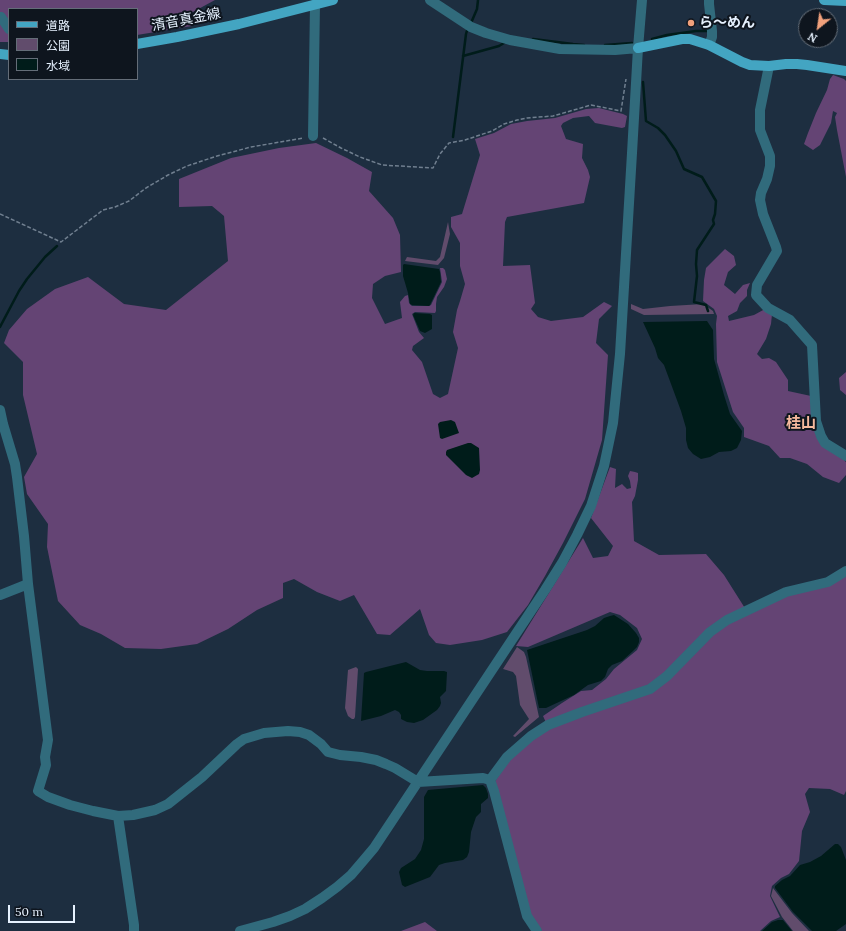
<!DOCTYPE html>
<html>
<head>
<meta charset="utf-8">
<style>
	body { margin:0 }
	#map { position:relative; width:846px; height:931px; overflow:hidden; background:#1d2e40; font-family:Lora,"Noto Sans JP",serif }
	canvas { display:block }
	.legend { position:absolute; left:8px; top:8px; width:130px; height:72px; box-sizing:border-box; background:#0e151e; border:1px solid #646d78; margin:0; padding:5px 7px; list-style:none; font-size:12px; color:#e6f1fe }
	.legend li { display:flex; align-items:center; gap:8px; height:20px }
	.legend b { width:20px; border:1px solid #646d78 }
	.north { position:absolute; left:798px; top:8px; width:40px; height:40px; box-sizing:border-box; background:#0e151e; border:1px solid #646d78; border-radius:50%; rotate:210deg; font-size:11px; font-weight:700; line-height:16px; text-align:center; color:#e6f1fe }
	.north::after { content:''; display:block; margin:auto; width:14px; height:18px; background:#f1a17c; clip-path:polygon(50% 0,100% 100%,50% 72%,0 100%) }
	.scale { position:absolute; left:8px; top:905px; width:67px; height:18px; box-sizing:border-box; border:2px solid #e6f1fe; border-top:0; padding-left:5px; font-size:12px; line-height:14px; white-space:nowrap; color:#e6f1fe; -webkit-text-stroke:3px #0e151e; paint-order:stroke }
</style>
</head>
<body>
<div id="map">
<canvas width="846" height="931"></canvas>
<ul class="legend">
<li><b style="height:5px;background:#43a5c2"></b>道路</li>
<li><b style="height:11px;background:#614c6c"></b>公園</li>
<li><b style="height:11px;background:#001c1a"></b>水域</li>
</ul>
<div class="north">N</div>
<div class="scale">50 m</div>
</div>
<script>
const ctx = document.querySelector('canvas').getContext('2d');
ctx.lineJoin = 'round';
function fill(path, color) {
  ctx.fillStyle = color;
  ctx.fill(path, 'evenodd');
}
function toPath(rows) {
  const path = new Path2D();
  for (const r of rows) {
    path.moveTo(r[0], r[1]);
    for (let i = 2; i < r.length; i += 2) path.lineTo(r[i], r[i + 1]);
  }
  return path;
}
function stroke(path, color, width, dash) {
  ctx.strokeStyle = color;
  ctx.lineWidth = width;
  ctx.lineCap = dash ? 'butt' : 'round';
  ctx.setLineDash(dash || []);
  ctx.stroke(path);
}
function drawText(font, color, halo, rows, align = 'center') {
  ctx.font = font + ' Lora,"Noto Sans JP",serif';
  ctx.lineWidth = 4;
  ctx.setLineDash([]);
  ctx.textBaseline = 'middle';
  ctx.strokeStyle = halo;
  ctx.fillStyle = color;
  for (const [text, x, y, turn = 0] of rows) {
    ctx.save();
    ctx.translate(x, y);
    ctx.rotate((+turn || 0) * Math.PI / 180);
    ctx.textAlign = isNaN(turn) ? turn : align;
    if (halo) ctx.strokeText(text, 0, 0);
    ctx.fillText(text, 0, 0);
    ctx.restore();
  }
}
fill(toPath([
	[448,222,450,234,444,258,438,265,405,261,407,257,436,261,440,257],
	[631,304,643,309,670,306,703,304,713,311,714,314,644,315,631,309],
	[517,647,524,652,526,657,539,717,515,737,513,736,529,719,520,705,516,676,513,672,503,669],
	[356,667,358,669,355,717,354,719,352,719,348,716,345,708,348,670],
	[773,888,792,913,809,931,793,931,782,917,771,896]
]), '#614c6c');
fill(toPath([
	[0,0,215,0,191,13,192,26,137,35,137,9,9,9,9,42,0,42],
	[833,75,844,79,846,81,846,177,837,130,835,117,837,113,833,111,831,123,820,145,813,150,804,144,808,133,816,113,827,90,830,79],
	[599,108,623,114,627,116,625,127,622,128,595,123,589,116,573,118,563,123,561,126,566,139,583,144,582,158,588,170,590,177,584,203,507,217,505,222,503,266,530,265,535,303,531,309,538,317,551,321,583,317,604,302,612,306,599,319,596,343,608,355,602,440,585,499,563,543,545,576,528,605,507,632,482,640,450,645,436,643,429,635,420,609,390,635,377,634,354,595,340,601,317,592,294,579,283,583,283,598,257,610,228,629,197,644,161,649,125,648,101,634,80,625,58,601,47,547,48,524,27,494,24,477,37,454,23,395,23,362,4,343,9,330,27,309,55,289,88,277,124,304,166,310,228,261,224,216,212,206,179,207,179,179,231,158,279,148,316,143,347,158,372,172,369,191,393,218,400,235,401,272,385,276,373,284,372,298,385,324,402,318,400,302,405,296,408,295,409,303,412,306,429,306,431,305,442,282,440,268,443,268,445,270,447,279,444,287,437,297,436,304,436,311,435,313,415,312,412,314,419,332,424,338,413,346,412,350,422,362,433,394,440,398,448,394,458,348,453,332,457,310,460,301,465,284,460,266,460,243,451,227,451,217,462,214,480,155,475,139,494,133,511,124,527,121,555,118,586,109],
	[725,249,734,256,736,265,728,272,724,285,735,294,743,285,750,283,747,290,747,296,740,303,737,311,728,316,729,321,754,315,765,309,772,314,771,324,766,339,757,354,762,359,769,358,776,362,788,380,788,391,811,396,813,421,839,455,846,462,846,475,839,483,823,477,807,464,790,458,780,458,769,446,744,437,744,428,733,412,717,362,716,324,717,316,714,309,703,301,704,280,706,268],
	[846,372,846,395,840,390,839,378],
	[610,467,616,469,615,488,622,484,627,489,631,488,630,481,628,476,630,471,635,472,638,473,638,480,635,496,632,502,634,541,659,555,706,554,724,575,748,613,788,595,846,575,846,791,844,795,830,789,809,788,805,794,810,812,802,831,799,861,789,874,781,878,772,886,770,896,780,917,771,921,760,931,542,931,531,915,495,781,509,761,531,739,549,729,543,716,562,703,581,691,592,690,606,679,614,669,637,650,642,639,637,628,620,615,610,612,528,647,516,646,583,538,593,558,608,556,613,546,591,518],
	[425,922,437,931,401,931]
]), '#644474');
fill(toPath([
	[404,264,439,269,440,272,441,282,430,305,429,306,412,305,410,304,408,293,403,276,403,265],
	[414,313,430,314,432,315,432,329,425,333,420,331,413,315],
	[707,321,713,330,714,359,724,395,730,414,742,431,741,440,737,448,731,451,719,452,710,457,701,459,693,454,688,448,686,440,686,428,681,411,664,365,658,358,655,348,643,322],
	[451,420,455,422,459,433,442,439,440,438,438,424,440,422],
	[468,443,471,443,479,448,480,470,479,474,472,478,466,475,446,455,446,452,447,450],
	[614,615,628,624,636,633,639,638,639,642,637,647,633,651,622,661,612,665,608,669,605,677,601,681,588,685,574,695,546,708,539,708,527,650,587,630,595,626,604,618,610,616],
	[406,662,420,670,427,671,444,671,447,672,446,691,440,697,441,703,440,706,437,710,423,720,414,723,407,722,401,719,401,715,399,712,395,710,381,716,361,721,364,673,366,672],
	[483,785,486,788,488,794,488,798,481,804,481,812,476,817,471,832,469,852,467,857,463,860,445,863,439,865,430,877,405,887,402,885,399,872,401,868,415,859,421,850,424,839,424,797,428,790],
	[835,844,838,844,841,847,846,860,846,924,836,931,812,931,793,912,775,888,775,886,782,880,790,876,800,865,810,862,821,856],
	[778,920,783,920,792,931,762,931,772,922]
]), '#001c1a');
stroke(toPath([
	[471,23,477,9,478,0],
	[533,39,573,44,584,45],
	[652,39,667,35,696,31,710,31],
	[605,45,632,43],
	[463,56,499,46,504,43],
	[643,82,646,121,658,128,665,135,676,151,684,169,702,177,716,201,715,214,713,220,714,224,697,250,696,264,697,276,694,302,706,305,708,311],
	[453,137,466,34,468,27],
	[0,327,19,291,27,279,45,257,57,246]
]), '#001c1a', 2.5);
stroke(toPath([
	[323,138,341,148,360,157,382,165,433,168,440,154,449,143,465,140,492,131,504,124,517,120,527,118,553,116,591,105,621,111,626,79],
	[0,214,61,242,103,210,115,207,129,201,146,188,168,175,187,166,217,156,251,147,304,138]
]), '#707f8f', 1.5, [4, 2]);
stroke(toPath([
	[430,0,471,27,486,33,510,40,560,49,615,50,638,48],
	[1,17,9,29],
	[709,45,712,37,712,31,709,4,709,0],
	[769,66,760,110,760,130,770,156,770,166,767,179,761,193,760,200,763,214,776,247,777,251,757,285,756,295,768,308,790,320,812,345,816,421,821,436,825,443,846,456],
	[313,136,315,4],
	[0,410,3,424,15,464,17,477,24,536,28,584,48,740,45,757,46,765,38,791,48,797,70,805,93,811,118,816,133,815,155,810,168,804,202,777,237,744,244,739,264,733,288,731,300,732,309,735,321,744,328,752,340,755,361,757,376,760,386,764,395,768,418,782,483,778,490,780,494,791,527,916,537,931],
	[0,595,28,584],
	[490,780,507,757,531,736,548,725,582,712,650,689,667,676,710,632,727,620,786,592,828,582,846,571],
	[118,816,134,925,134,931],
	[240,931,273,922,290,916,305,909,322,898,337,887,351,875,363,861,374,848,545,590,562,563,577,535,591,506,604,466,613,423,620,354,632,153,638,48,642,0]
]), '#316b7c', 10);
stroke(toPath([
	[824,0,846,1],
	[137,44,177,37,239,24,333,0],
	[638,48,682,39,690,39,709,45,742,62,750,65,769,66,786,64,797,64,807,65,846,71],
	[0,54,9,55]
]), '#43a5c2', 10);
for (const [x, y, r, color] of [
	[691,23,4,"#f1a17c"]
]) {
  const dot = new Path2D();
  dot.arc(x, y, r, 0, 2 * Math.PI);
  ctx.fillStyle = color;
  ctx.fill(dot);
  stroke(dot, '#0e151e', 1.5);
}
drawText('14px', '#e6f1fe', '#0e151e', [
	["清音真金線",186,20,-11]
]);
drawText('bold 14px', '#e6f1fe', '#0e151e', [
	["ら～めん",699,23]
], 'left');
drawText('bold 15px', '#f5b99d', '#0e151e', [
	["桂山",801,424]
]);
</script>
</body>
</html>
